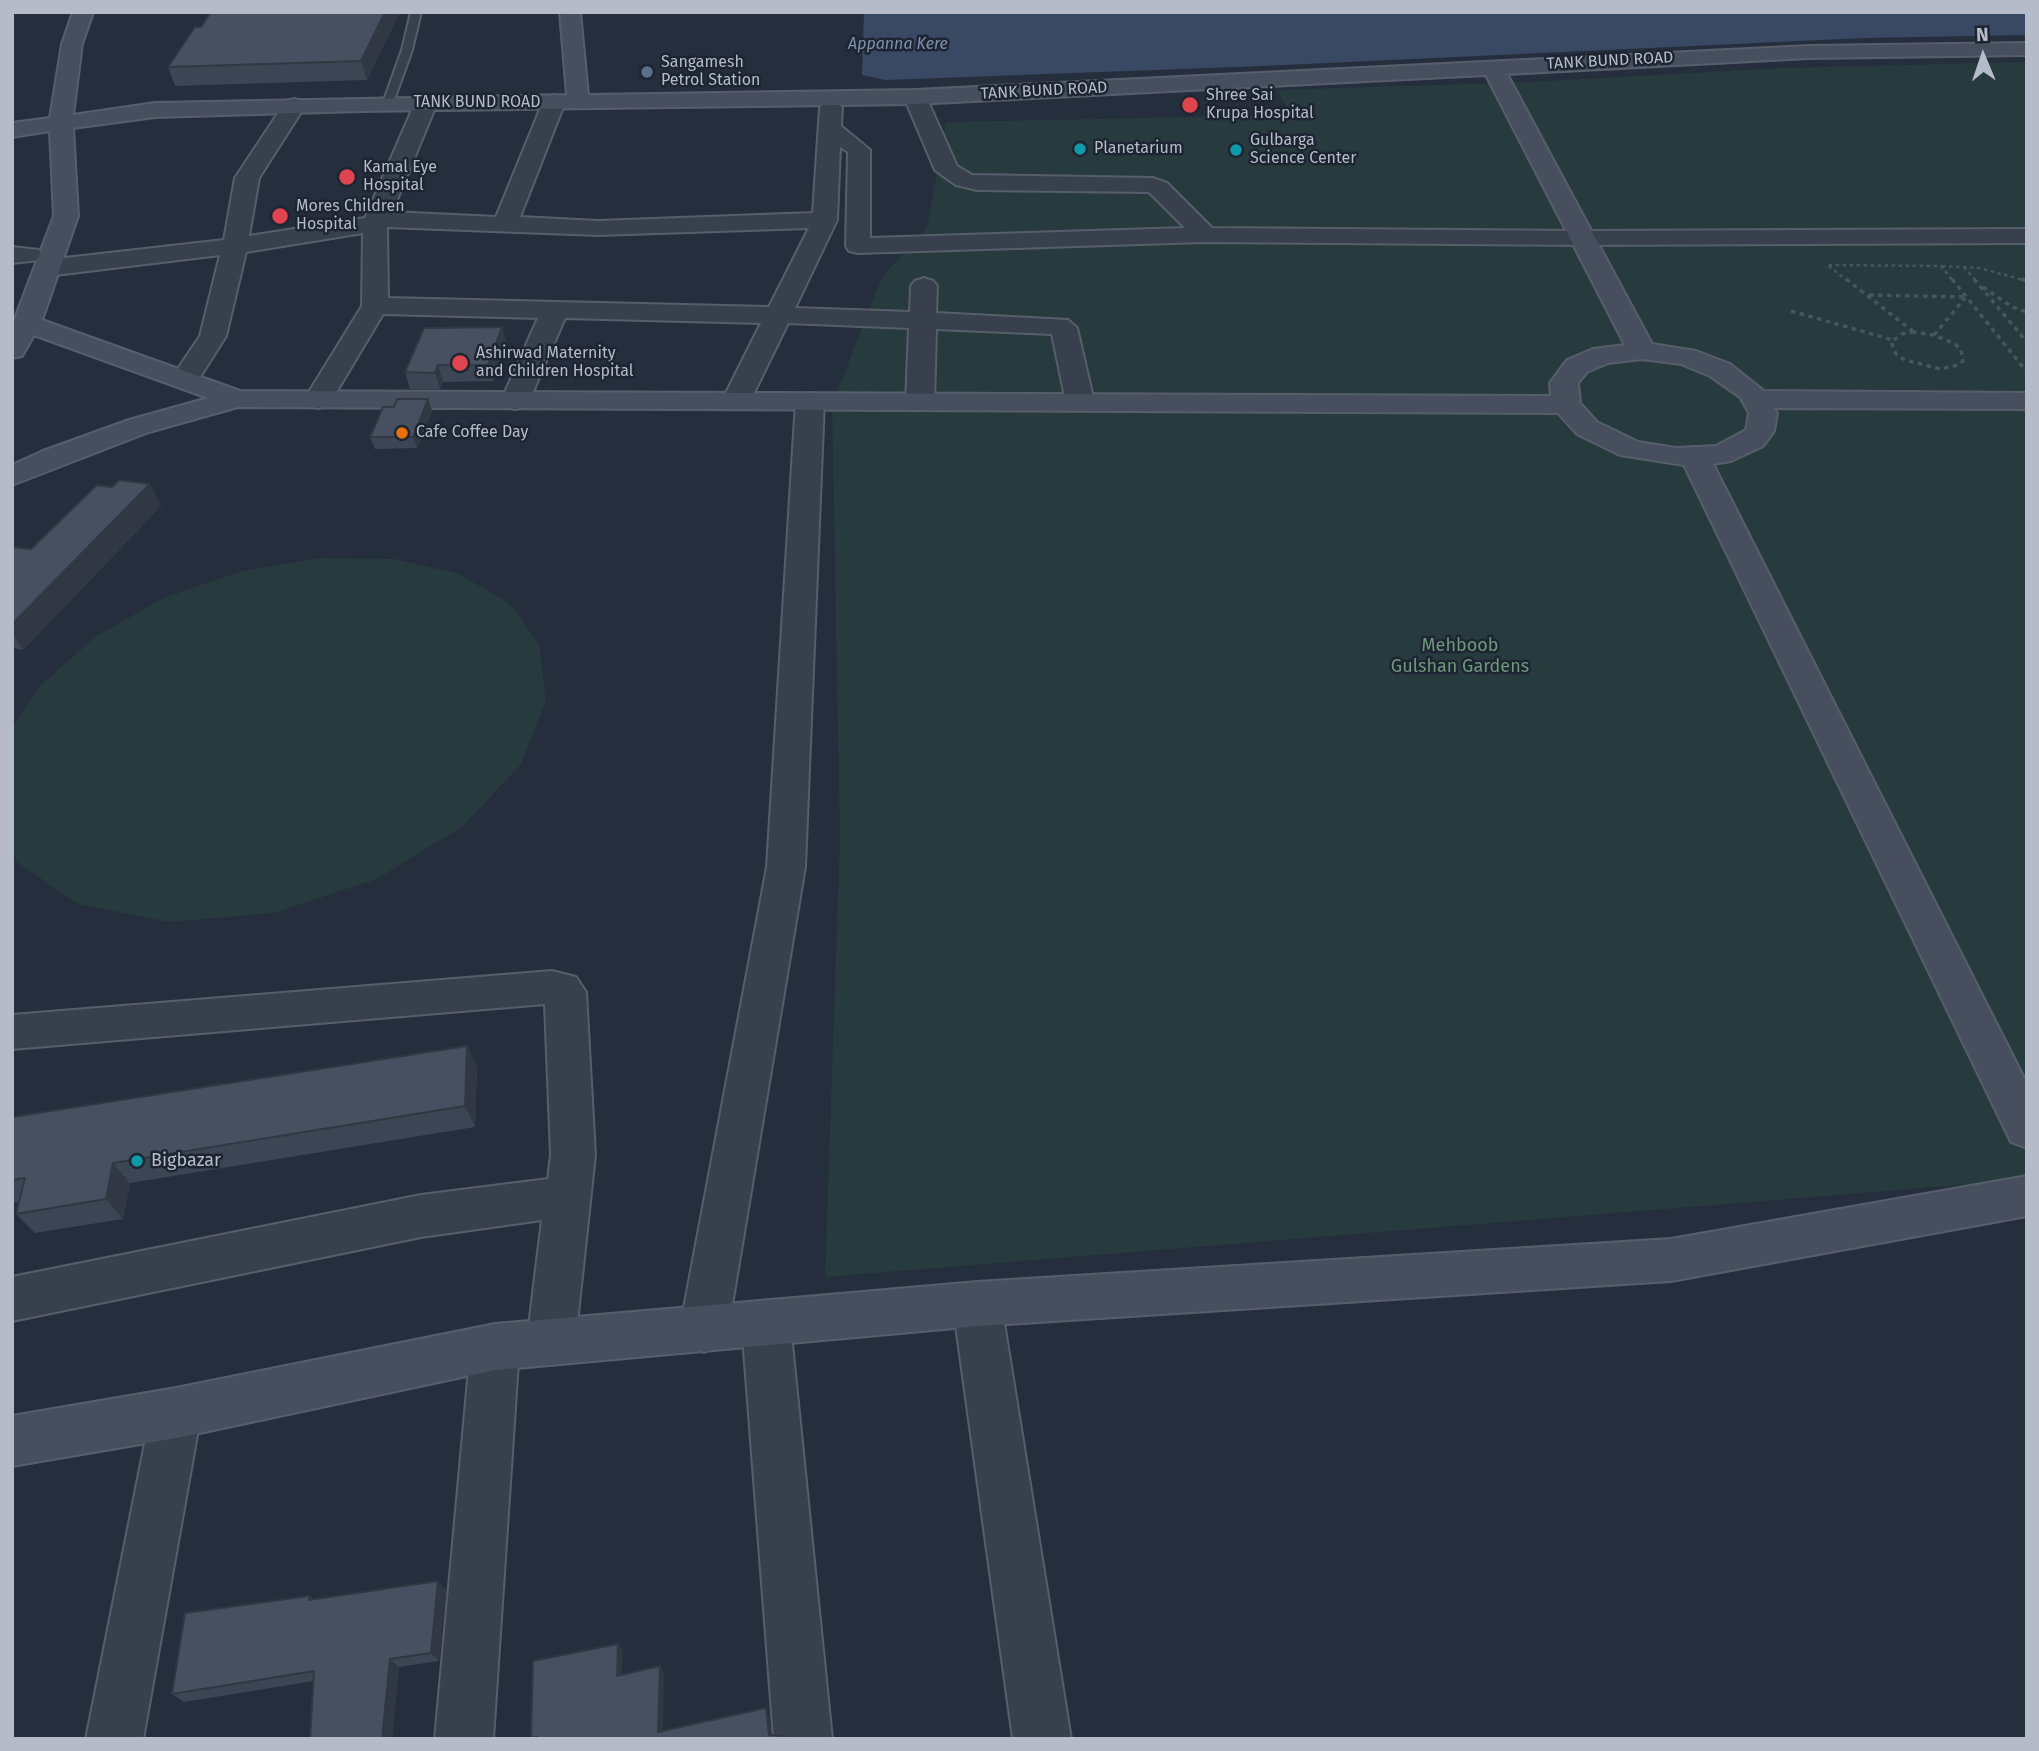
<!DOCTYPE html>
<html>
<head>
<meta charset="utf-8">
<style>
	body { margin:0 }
	#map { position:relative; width:2039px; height:1751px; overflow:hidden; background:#252e3c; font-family:"Fira Sans",sans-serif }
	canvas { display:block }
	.frame { position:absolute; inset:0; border:14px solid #b5bbc8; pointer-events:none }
	.north { position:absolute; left:1948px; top:21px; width:70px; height:70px; -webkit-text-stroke:5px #1e2532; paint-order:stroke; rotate:358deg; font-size:19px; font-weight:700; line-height:28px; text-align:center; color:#b5bbc8 }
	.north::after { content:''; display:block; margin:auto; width:24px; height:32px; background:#b5bbc8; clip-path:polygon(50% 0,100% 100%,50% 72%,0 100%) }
</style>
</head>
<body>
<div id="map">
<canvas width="2039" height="1751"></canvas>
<div class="frame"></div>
<div class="north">N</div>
</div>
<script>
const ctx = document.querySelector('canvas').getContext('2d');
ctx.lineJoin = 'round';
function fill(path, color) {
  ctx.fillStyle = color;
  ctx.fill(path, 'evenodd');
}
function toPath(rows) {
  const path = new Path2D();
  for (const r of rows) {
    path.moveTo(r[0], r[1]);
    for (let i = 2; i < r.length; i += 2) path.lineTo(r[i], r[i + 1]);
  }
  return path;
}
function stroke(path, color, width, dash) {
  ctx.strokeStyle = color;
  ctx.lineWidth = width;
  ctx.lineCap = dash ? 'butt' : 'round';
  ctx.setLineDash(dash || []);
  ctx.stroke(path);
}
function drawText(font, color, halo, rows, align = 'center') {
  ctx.font = font + ' "Fira Sans",sans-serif';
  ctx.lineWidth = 5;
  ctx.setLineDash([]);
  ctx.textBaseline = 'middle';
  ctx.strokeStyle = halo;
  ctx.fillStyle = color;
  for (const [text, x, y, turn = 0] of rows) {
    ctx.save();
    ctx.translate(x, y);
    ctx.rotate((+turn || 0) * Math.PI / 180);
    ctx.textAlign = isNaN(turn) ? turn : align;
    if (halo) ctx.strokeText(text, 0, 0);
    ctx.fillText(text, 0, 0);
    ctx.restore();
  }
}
fill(toPath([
	[2027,62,2027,1177,1973,1184,825,1277,840,839,832,405,882,277,927,227,946,122,1291,115,1277,90,1529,82,1782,68],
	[321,558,395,559,459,574,509,603,539,644,546,701,521,764,463,826,377,879,274,913,169,922,78,904,17,862,12,851,12,727,40,686,96,636,166,597,243,571]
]), '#273a3d');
fill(toPath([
	[864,12,2027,12,2027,35,1864,38,1262,66,886,80,862,75]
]), '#3a4963');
const lane = toPath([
	[411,12,421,12,412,50,393,103,384,105,383,103,402,50,411,12]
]);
const street = toPath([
	[915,90,923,92,926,97,957,166,972,175,1153,178,1167,183,1212,228,1583,231,2027,229,2027,243,1583,245,1204,242,858,253,849,251,846,246,848,152,840,147,837,220,795,308,910,312,911,286,915,281,924,278,933,281,937,286,936,313,1068,320,1077,328,1094,402,1090,408,1080,410,1070,408,1066,402,1052,334,936,329,934,402,930,408,920,410,910,408,906,402,909,328,788,323,750,401,746,407,736,409,726,407,722,401,761,323,565,318,529,401,525,407,515,409,505,407,501,401,538,318,383,314,328,406,318,408,308,406,304,400,362,306,363,233,246,252,226,336,195,385,185,387,175,385,171,379,200,336,220,255,47,276,38,273,34,268,38,263,47,260,224,240,235,178,286,101,294,99,302,101,305,106,259,178,249,236,365,218,415,103,418,98,426,96,434,98,437,103,392,212,496,217,543,102,546,97,554,95,562,97,565,102,520,217,598,221,813,213,820,108,823,103,831,101,839,103,842,108,841,126,870,150,870,238,1185,228,1149,192,977,190,956,185,935,170,904,97,907,92,915,90],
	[387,227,598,235,809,228,769,307,388,298,387,227],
	[12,247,39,250,43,255,39,260,12,263,12,247],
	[810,393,820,395,824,401,805,867,728,1329,721,1345,704,1352,687,1345,680,1329,767,867,796,401,800,395,810,393],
	[552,971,576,977,586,992,595,1155,575,1342,568,1358,551,1365,534,1358,527,1342,542,1220,421,1237,12,1321,12,1277,421,1195,548,1179,551,1155,545,1004,12,1049,12,1015,552,971],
	[977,1282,994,1288,1001,1304,1071,1739,1013,1739,953,1304,960,1288,977,1282],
	[766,1301,783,1308,790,1324,832,1739,774,1739,742,1324,749,1308,766,1301],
	[495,1324,512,1331,519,1347,493,1739,435,1739,471,1347,478,1331,495,1324],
	[176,1388,194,1396,201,1413,143,1739,86,1739,151,1413,158,1396,176,1388]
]);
const secondary = toPath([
	[73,12,93,12,82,44,73,115,155,103,567,95,560,12,580,12,588,95,915,90,1809,46,2027,43,2027,55,1809,58,1507,74,1652,344,1696,351,1730,364,1764,391,2027,393,2027,409,1774,408,1777,413,1774,431,1763,446,1731,461,1713,464,2027,1084,2027,1148,2011,1142,1684,465,1620,455,1577,434,1558,413,238,407,149,432,12,485,12,465,43,451,129,420,208,398,34,335,22,356,12,358,12,326,54,216,50,131,12,137,12,123,50,118,62,44,73,12],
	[1486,75,1625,345,1593,349,1567,360,1550,383,1551,396,240,391,42,320,78,216,73,128,155,117,361,111,915,104,1486,75],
	[1642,359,1681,364,1710,376,1740,397,1749,413,1746,430,1716,446,1676,448,1638,442,1597,422,1580,403,1578,383,1587,372,1608,363,1642,359],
	[2027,1176,2027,1216,1671,1281,977,1326,495,1370,176,1438,12,1466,12,1416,176,1388,495,1324,977,1282,1671,1239,2027,1176]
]);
stroke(lane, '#575e6b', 4);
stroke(street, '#575e6b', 4);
stroke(secondary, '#575e6b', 4);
stroke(toPath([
	[1942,266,1979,268,2027,281],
	[1964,267,1976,281],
	[1848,281,1827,265,1941,266,1953,281]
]), '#45575b', 2.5, [3.5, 3.5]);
stroke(toPath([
	[1846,279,1915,333],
	[1952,279,2027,372],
	[1974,279,2027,342],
	[2021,279,2027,281],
	[1983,287,2012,307,2027,312],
	[1869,295,1965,297],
	[1791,311,1893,340],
	[1912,332,1934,335,1955,344,1961,350,1963,361,1958,365,1940,369,1905,360,1896,354,1891,342,1902,334,1912,332],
	[1934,335,1965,298]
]), '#45575b', 3.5, [4.5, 4.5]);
fill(lane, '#39404d');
fill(street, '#39404d');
fill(secondary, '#474f5f');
fill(toPath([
	[211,12,400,12,367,80,175,86,168,67,201,27],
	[502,327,507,344,493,381,443,382,440,389,410,389,405,372],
	[394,407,432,411,417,448,375,449,370,437],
	[150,484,161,506,23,650,12,648,12,547,31,549,112,487],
	[467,1046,477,1067,475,1127,130,1183,123,1219,35,1233,16,1214,19,1202,12,1203,12,1117],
	[438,1581,446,1590,439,1661,399,1667,392,1739,310,1739,314,1681,184,1702,172,1694,309,1596,313,1599]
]), '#3c4553');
fill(toPath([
	[385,12,400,12,367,80,361,61],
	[502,327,507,344,493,381,488,365],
	[438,365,443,382,440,389,435,373],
	[428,399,432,411,417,448,413,437],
	[150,484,161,506,23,650,12,633,12,624],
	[467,1046,477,1067,475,1127,465,1106],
	[113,1163,130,1183,123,1219,106,1199],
	[438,1581,446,1590,439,1661,431,1653],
	[618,1644,623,1650,621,1682,617,1676],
	[390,1659,399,1667,392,1739,382,1739],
	[660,1666,664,1673,663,1738,658,1732],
	[766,1708,769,1715,772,1739,769,1735]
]), '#313843');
const building = toPath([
	[211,12,385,12,361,61,168,67,195,27,201,27,211,12],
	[502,327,488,365,438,365,435,373,405,372,424,328,502,327],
	[397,399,428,399,413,437,370,437,383,407,394,407,397,399],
	[119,480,150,484,12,624,12,547,31,549,97,485,112,487,119,480],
	[467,1046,465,1106,113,1163,106,1199,16,1214,25,1178,12,1180,12,1117,467,1046],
	[438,1581,431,1653,390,1659,382,1739,310,1739,314,1671,172,1694,185,1613,309,1596,309,1600,438,1581],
	[618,1644,617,1676,660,1666,658,1732,766,1708,769,1735,785,1736,785,1739,537,1739,537,1737,531,1738,533,1661,618,1644]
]);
fill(building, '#465060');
stroke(building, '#313843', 2);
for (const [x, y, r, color] of [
	[647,72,7,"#5c6f8a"],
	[1190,105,9,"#e0444e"],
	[1080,149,7,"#0f9aa8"],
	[1236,150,7,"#0f9aa8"],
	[347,177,9,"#e0444e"],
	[280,216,9,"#e0444e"],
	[460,363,9,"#e0444e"],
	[402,433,7,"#e8710a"],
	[137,1161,7,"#0f9aa8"]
]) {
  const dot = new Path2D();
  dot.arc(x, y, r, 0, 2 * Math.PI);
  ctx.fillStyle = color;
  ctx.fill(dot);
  stroke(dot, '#1e2532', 2.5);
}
drawText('italic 16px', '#7d90ae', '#1e2532', [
	["Appanna Kere",898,45]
]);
drawText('16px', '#b5bbc8', '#1e2532', [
	["TANK BUND ROAD",1610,61,-3],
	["TANK BUND ROAD",1044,91,-3],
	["TANK BUND ROAD",477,103]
]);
drawText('16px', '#b5bbc8', '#1e2532', [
	["Sangamesh",661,63],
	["Petrol Station",661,81],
	["Shree Sai",1206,96],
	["Krupa Hospital",1206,114],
	["Gulbarga",1250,141],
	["Science Center",1250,159],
	["Planetarium",1094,149],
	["Kamal Eye",363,168],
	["Hospital",363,186],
	["Mores Children",296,207],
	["Hospital",296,225],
	["Ashirwad Maternity",476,354],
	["and Children Hospital",476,372],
	["Cafe Coffee Day",416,433]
], 'left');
drawText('18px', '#6d9879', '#1e2532', [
	["Mehboob",1460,646],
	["Gulshan Gardens",1460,667]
]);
drawText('18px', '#b5bbc8', '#1e2532', [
	["Bigbazar",151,1161]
], 'left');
</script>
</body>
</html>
